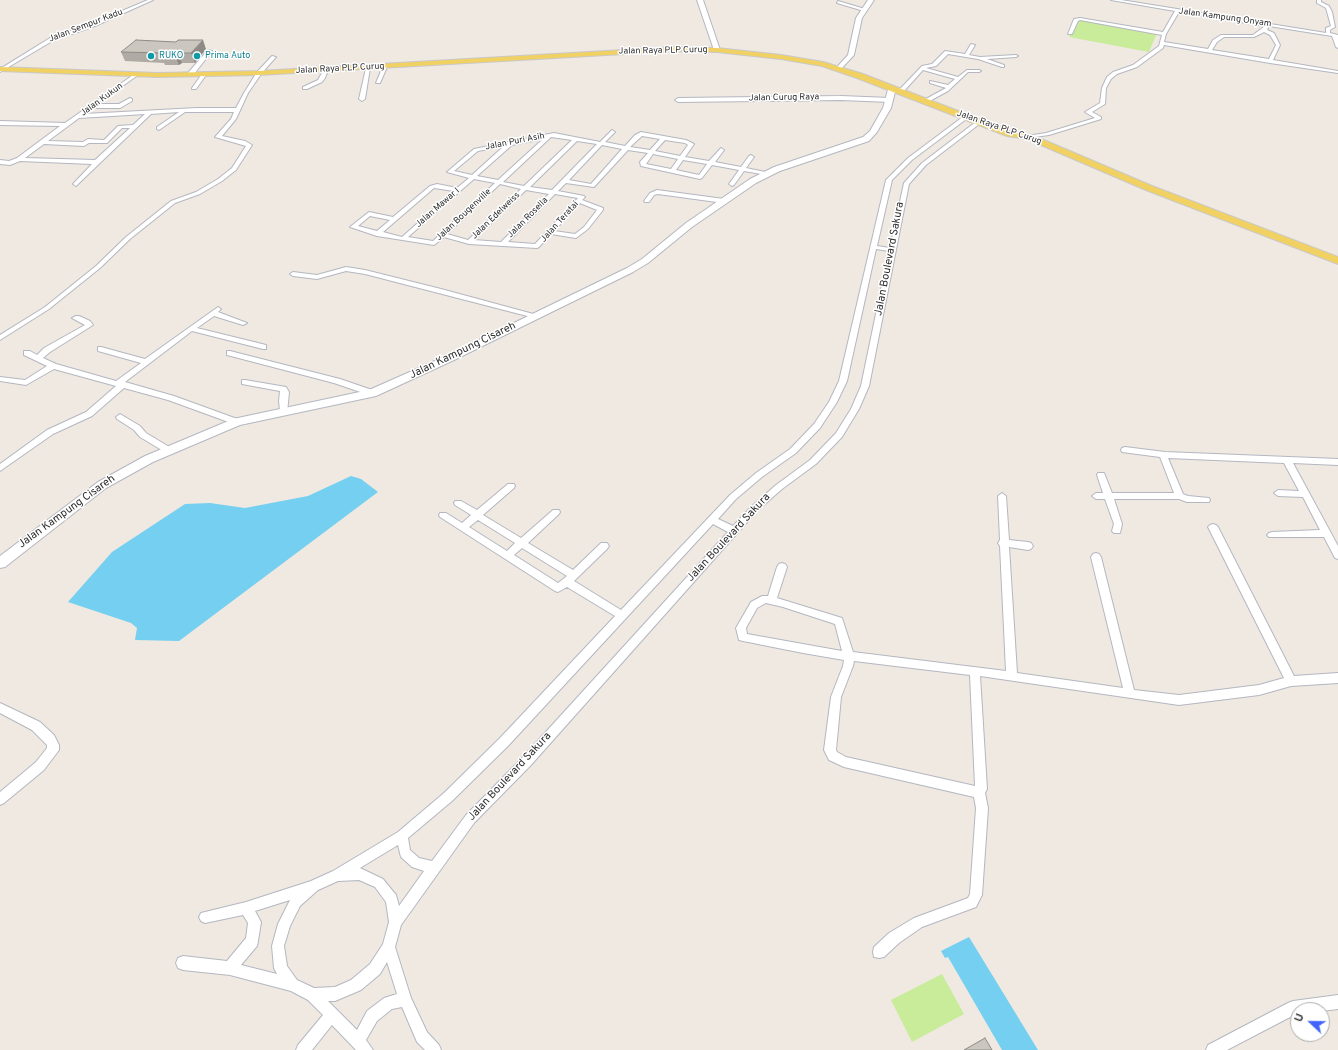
<!DOCTYPE html>
<html>
<head>
<meta charset="utf-8">
<style>
	body { margin:0 }
	#map { position:relative; width:1338px; height:1050px; overflow:hidden; background:#efe9e1; font-family:Overpass,sans-serif }
	canvas { display:block }
	.north { position:absolute; left:1290px; top:1002px; width:40px; height:40px; box-sizing:border-box; background:#fff; border:1px solid #ababab; border-radius:50%; rotate:292deg; font-size:11px; font-weight:700; line-height:16px; text-align:center; color:#2e2e2e }
	.north::after { content:''; display:block; margin:auto; width:14px; height:18px; background:#4264fb; clip-path:polygon(50% 0,100% 100%,50% 72%,0 100%) }
</style>
</head>
<body>
<div id="map">
<canvas width="1338" height="1050"></canvas>
<div class="north">U</div>
</div>
<script>
const ctx = document.querySelector('canvas').getContext('2d');
ctx.lineJoin = 'round';
function fill(path, color) {
  ctx.fillStyle = color;
  ctx.fill(path, 'evenodd');
}
function toPath(rows) {
  const path = new Path2D();
  for (const r of rows) {
    path.moveTo(r[0], r[1]);
    for (let i = 2; i < r.length; i += 2) path.lineTo(r[i], r[i + 1]);
  }
  return path;
}
function stroke(path, color, width, dash) {
  ctx.strokeStyle = color;
  ctx.lineWidth = width;
  ctx.lineCap = dash ? 'butt' : 'round';
  ctx.setLineDash(dash || []);
  ctx.stroke(path);
}
function drawText(font, color, halo, rows, align = 'center') {
  ctx.font = font + ' Overpass,sans-serif';
  ctx.lineWidth = 3;
  ctx.setLineDash([]);
  ctx.textBaseline = 'middle';
  ctx.strokeStyle = halo;
  ctx.fillStyle = color;
  for (const [text, x, y, turn = 0] of rows) {
    ctx.save();
    ctx.translate(x, y);
    ctx.rotate((+turn || 0) * Math.PI / 180);
    ctx.textAlign = isNaN(turn) ? turn : align;
    if (halo) ctx.strokeText(text, 0, 0);
    ctx.fillText(text, 0, 0);
    ctx.restore();
  }
}
fill(toPath([
	[1080,20,1157,33,1149,52,1069,37],
	[942,974,964,1014,912,1042,891,1000]
]), '#c9ec9a');
fill(toPath([
	[351,476,361,479,378,492,179,641,135,640,137,628,131,623,68,602,112,552,185,504,210,503,245,508,308,496],
	[969,937,1038,1050,1002,1050,948,957,945,958,941,951]
]), '#75cff0');
const minor = toPath([
	[148,0,153,0,95,26,54,40,0,72,0,69,50,38,91,24,148,0],
	[1111,0,1121,0,1326,33,1326,28,1331,26,1326,8,1317,3,1317,0,1321,0,1321,2,1329,6,1332,12,1335,27,1330,30,1330,33,1338,35,1338,48,1336,47,1332,36,1269,26,1267,30,1274,33,1280,45,1273,60,1338,71,1338,73,1270,63,1164,45,1163,48,1137,67,1117,74,1111,79,1106,88,1105,104,1092,112,1101,117,1101,119,1049,135,1027,138,1027,136,1046,133,1095,118,1085,112,1100,103,1102,88,1107,77,1113,72,1133,65,1159,46,1162,35,1080,20,1078,21,1072,34,1068,34,1074,19,1080,18,1163,32,1175,11,1111,0],
	[1179,12,1265,26,1253,35,1221,35,1213,40,1208,49,1164,42,1166,34,1179,12],
	[1264,32,1270,35,1276,45,1269,59,1212,50,1217,42,1224,37,1254,37,1264,32],
	[838,1,865,9,866,10,864,11,837,3,838,1],
	[971,44,975,45,969,55,980,57,1016,55,1018,56,1016,57,987,59,1004,65,1004,67,1002,67,978,59,948,54,936,66,926,68,958,77,967,70,979,70,981,71,979,72,968,72,948,91,926,103,924,102,924,100,946,88,930,83,930,81,948,85,955,79,923,70,905,90,898,91,896,90,901,88,922,66,932,64,945,51,965,54,971,44],
	[208,50,212,51,194,74,187,76,187,74,208,50],
	[272,56,276,57,261,74,248,93,236,119,222,136,245,141,252,145,236,170,222,181,200,194,175,203,130,239,100,268,49,309,0,340,0,335,45,307,96,266,126,237,171,201,196,192,218,179,232,168,246,146,215,137,231,119,234,112,185,112,159,130,157,129,157,127,179,112,151,114,76,186,73,184,74,183,92,164,20,161,10,165,0,164,0,160,9,161,17,158,60,126,0,125,0,121,65,123,136,73,138,74,138,75,97,104,119,104,130,98,132,99,132,101,120,108,93,108,84,114,197,108,236,108,244,93,257,72,272,56],
	[145,114,133,125,118,126,104,140,88,139,83,142,48,141,79,118,145,114],
	[122,128,130,128,95,160,25,158,44,144,84,146,89,143,107,143,122,128],
	[383,66,387,67,380,83,376,83,383,66],
	[368,67,370,68,365,99,362,101,359,99,366,68,368,67],
	[324,69,328,70,325,78,322,82,307,89,303,89,303,87,318,80,324,69],
	[202,74,206,75,196,89,192,89,192,88,202,74],
	[841,96,890,98,893,100,890,102,841,100,678,102,675,100,678,98,841,96],
	[964,116,969,117,912,160,892,180,877,246,890,248,904,183,922,163,977,121,982,122,926,165,909,184,869,386,859,409,842,437,816,464,782,489,757,511,531,765,474,823,401,925,395,947,411,998,427,1032,439,1045,441,1050,425,1050,417,1042,402,1007,392,1009,377,1021,366,1040,373,1050,356,1050,332,1025,312,1050,296,1050,298,1045,323,1015,308,1000,291,991,230,975,183,970,178,968,176,963,178,958,183,956,227,961,246,938,248,923,243,915,205,923,201,921,199,917,201,913,246,902,311,881,333,871,398,832,444,793,500,738,615,616,567,587,558,592,555,591,440,517,439,515,440,513,446,513,462,523,471,515,455,505,454,503,455,501,461,501,477,510,508,484,514,484,515,486,514,488,483,515,521,538,553,510,559,510,560,512,559,514,528,543,573,570,601,543,607,543,609,546,607,549,574,581,621,610,730,495,756,473,790,449,814,424,829,402,839,381,886,180,908,158,964,116],
	[876,249,889,251,861,386,851,409,836,433,810,460,776,485,751,507,733,526,718,519,736,499,762,477,796,453,820,428,837,402,847,381,876,249],
	[478,520,515,543,507,551,469,527,478,520],
	[713,524,728,532,523,757,466,815,432,861,419,858,410,850,408,838,452,801,508,746,713,524],
	[522,548,567,576,558,583,514,555,522,548],
	[398,845,401,857,412,867,424,871,399,906,396,895,383,879,360,868,398,845],
	[359,880,375,887,386,902,389,922,383,944,370,964,351,980,335,987,314,988,297,980,287,966,284,946,290,926,300,906,318,890,338,881,359,880],
	[290,900,278,924,272,946,274,968,277,974,241,965,257,946,258,941,261,922,255,911,290,900],
	[387,962,397,994,384,998,367,1011,357,1030,328,1001,335,1001,361,990,380,974,387,962],
	[612,130,615,132,605,142,625,146,635,135,641,132,686,140,694,144,685,157,709,161,721,148,724,150,715,162,741,167,749,156,751,155,754,157,746,168,770,173,767,175,744,171,734,185,732,186,729,184,739,170,712,165,702,178,700,179,641,166,640,162,648,153,628,150,594,187,566,183,558,191,584,196,585,197,582,200,603,208,603,210,588,229,576,238,551,234,539,247,537,248,469,244,444,237,434,245,377,236,350,227,369,212,393,217,430,186,437,184,457,188,469,178,447,172,474,149,554,133,600,142,612,130],
	[642,136,660,139,650,150,630,147,642,136],
	[551,137,572,140,524,186,503,182,551,137],
	[543,139,498,180,477,176,512,145,543,139],
	[665,140,685,143,688,145,680,156,655,151,665,140],
	[577,141,597,144,552,190,530,187,577,141],
	[602,145,622,149,591,184,569,180,602,145],
	[504,146,472,175,454,171,478,151,504,146],
	[653,154,678,159,671,169,646,164,653,154],
	[683,160,707,164,699,175,676,170,683,160],
	[474,179,495,183,433,241,408,237,474,179],
	[500,184,521,189,468,240,447,234,500,184],
	[434,188,454,191,402,237,383,232,434,188],
	[526,190,549,194,501,242,474,240,526,190],
	[555,194,578,198,535,244,508,242,555,194],
	[580,203,597,210,584,227,575,234,554,231,580,203],
	[370,216,390,220,377,231,358,226,370,216],
	[657,190,724,199,727,201,724,203,658,194,654,195,649,202,645,202,644,201,650,193,657,190],
	[346,267,365,270,441,289,537,315,539,316,535,318,365,274,346,271,317,279,293,276,290,274,293,272,317,275,346,267],
	[218,307,221,309,218,312,247,323,243,325,214,316,197,328,266,345,266,349,263,349,192,331,125,382,174,396,240,420,241,422,240,424,234,424,168,400,124,388,92,416,53,434,0,471,0,464,47,430,86,412,116,386,54,369,26,385,0,381,0,377,25,380,47,366,24,355,24,351,30,351,37,355,44,348,85,325,72,318,76,316,79,316,90,321,93,325,50,352,43,358,56,364,116,381,141,363,98,351,98,347,101,347,145,359,218,307],
	[227,351,230,351,340,379,375,391,376,393,372,396,369,395,334,383,227,355,227,351],
	[242,380,245,380,286,387,289,392,287,413,284,414,280,411,279,401,280,391,242,384,242,380],
	[120,414,140,426,146,433,171,448,172,450,171,452,165,452,140,437,134,430,117,419,116,417,120,414],
	[1125,447,1165,452,1338,459,1338,465,1293,463,1338,546,1338,559,1335,558,1324,537,1269,537,1267,535,1269,533,1272,532,1320,530,1303,497,1278,496,1274,493,1278,490,1299,491,1284,463,1168,458,1183,494,1188,496,1209,498,1210,500,1209,502,1187,502,1179,499,1114,499,1122,524,1120,533,1114,533,1112,531,1114,524,1105,499,1096,499,1092,496,1096,493,1103,493,1097,475,1098,473,1104,473,1112,493,1174,493,1160,457,1122,452,1121,450,1122,448,1125,447],
	[1002,493,1006,496,1009,540,1028,542,1031,543,1033,546,1031,549,1028,550,1009,547,1017,673,1123,688,1091,557,1093,554,1096,553,1099,554,1101,557,1134,690,1179,695,1259,685,1284,678,1208,527,1210,525,1213,524,1216,525,1218,527,1294,676,1338,673,1338,683,1291,686,1259,695,1179,705,980,676,987,789,985,793,988,808,982,895,976,907,922,927,899,943,884,957,879,958,874,957,873,952,874,947,889,933,914,918,968,898,970,894,976,808,974,797,844,767,829,760,824,750,831,697,843,666,844,660,803,653,743,641,739,640,736,628,751,602,762,596,768,596,777,567,779,564,782,563,785,564,787,567,777,598,842,618,853,652,1006,671,1000,546,998,543,1000,540,998,496,1002,493],
	[766,603,783,607,835,624,842,651,747,634,746,628,757,608,766,603],
	[854,661,970,675,975,786,846,757,837,752,836,750,841,697,853,666,854,661],
	[0,703,40,722,54,735,59,745,59,750,44,770,4,803,0,805,0,792,36,762,47,748,47,745,32,730,0,713,0,703],
	[1338,995,1338,1009,1322,1011,1298,1010,1298,1014,1294,1015,1227,1050,1206,1050,1208,1045,1288,1003,1293,1001,1338,995]
]);
const tertiary = toPath([
	[697,0,703,0,720,50,719,51,714,50,697,0],
	[868,0,874,0,862,18,854,55,841,69,837,69,837,67,848,55,856,18,868,0]
]);
const secondary = toPath([
	[889,86,892,86,896,88,891,108,877,132,869,141,780,171,756,183,692,227,648,263,633,272,454,360,376,396,240,425,153,462,106,488,5,567,0,568,0,556,98,482,145,456,233,419,369,390,446,356,627,268,642,259,686,223,750,179,774,167,863,137,870,131,883,108,889,86]
]);
const primary = toPath([
	[676,47,717,48,781,55,823,62,863,74,1012,132,1032,135,1152,186,1338,257,1338,264,1146,190,1027,139,1007,136,857,78,822,66,781,59,717,52,676,51,259,75,157,77,0,71,0,67,157,73,259,71,676,47]
]);
stroke(minor, '#b4b7c1', 2);
stroke(tertiary, '#b4b7c1', 2);
stroke(secondary, '#b4b7c1', 2);
stroke(primary, '#c9c9c9', 2);
fill(minor, '#fff');
fill(tertiary, '#fff');
fill(secondary, '#fff');
fill(primary, '#f2d163');
fill(toPath([
	[176,42,206,49,195,63,182,63,179,65,165,65,164,63,125,61,121,52]
]), '#afaba4');
fill(toPath([
	[203,40,206,49,195,63,191,53],
	[178,53,182,63,179,65,175,56]
]), '#8e8b86');
const building = toPath([
	[136,40,176,42,178,40,203,40,191,53,178,53,175,56,161,56,163,53,121,52,136,40],
	[985,1038,992,1050,964,1050,985,1038]
]);
fill(building, '#cbc7bf');
stroke(building, '#8e8b86', 1);
for (const [x, y, r, color] of [
	[151,56,4,"#0f9aa8"],
	[197,56,4,"#0f9aa8"]
]) {
  const dot = new Path2D();
  dot.arc(x, y, r, 0, 2 * Math.PI);
  ctx.fillStyle = color;
  ctx.fill(dot);
  stroke(dot, '#fff', 1.5);
}
drawText('9px', '#2e2e2e', '#fff', [
	["Jalan Kampung Onyam",1225,18,8],
	["Jalan Sempur Kadu",86,26,-21],
	["Jalan Raya PLP Curug",663,51,-1],
	["Jalan Raya PLP Curug",340,69,-3],
	["Jalan Curug Raya",784,98,-1],
	["Jalan Kukun",102,100,-36],
	["Jalan Raya PLP Curug",999,128,19],
	["Jalan Puri Asih",515,142,-11],
	["Jalan Mawar I",438,208,-41],
	["Jalan Bougenville",464,215,-43],
	["Jalan Edelweiss",496,216,-44],
	["Jalan Rosella",528,218,-45],
	["Jalan Teratai",560,222,-48]
]);
drawText('9px', '#0d838f', '#fff', [
	["RUKO",159,56],
	["Prima Auto",205,56]
], 'left');
drawText('11px', '#2e2e2e', '#fff', [
	["Jalan Boulevard Sakura",890,259,-79],
	["Jalan Kampung Cisareh",463,351,-26],
	["Jalan Kampung Cisareh",67,512,-36],
	["Jalan Boulevard Sakura",729,538,-47],
	["Jalan Boulevard Sakura",510,777,-47]
]);
</script>
</body>
</html>
